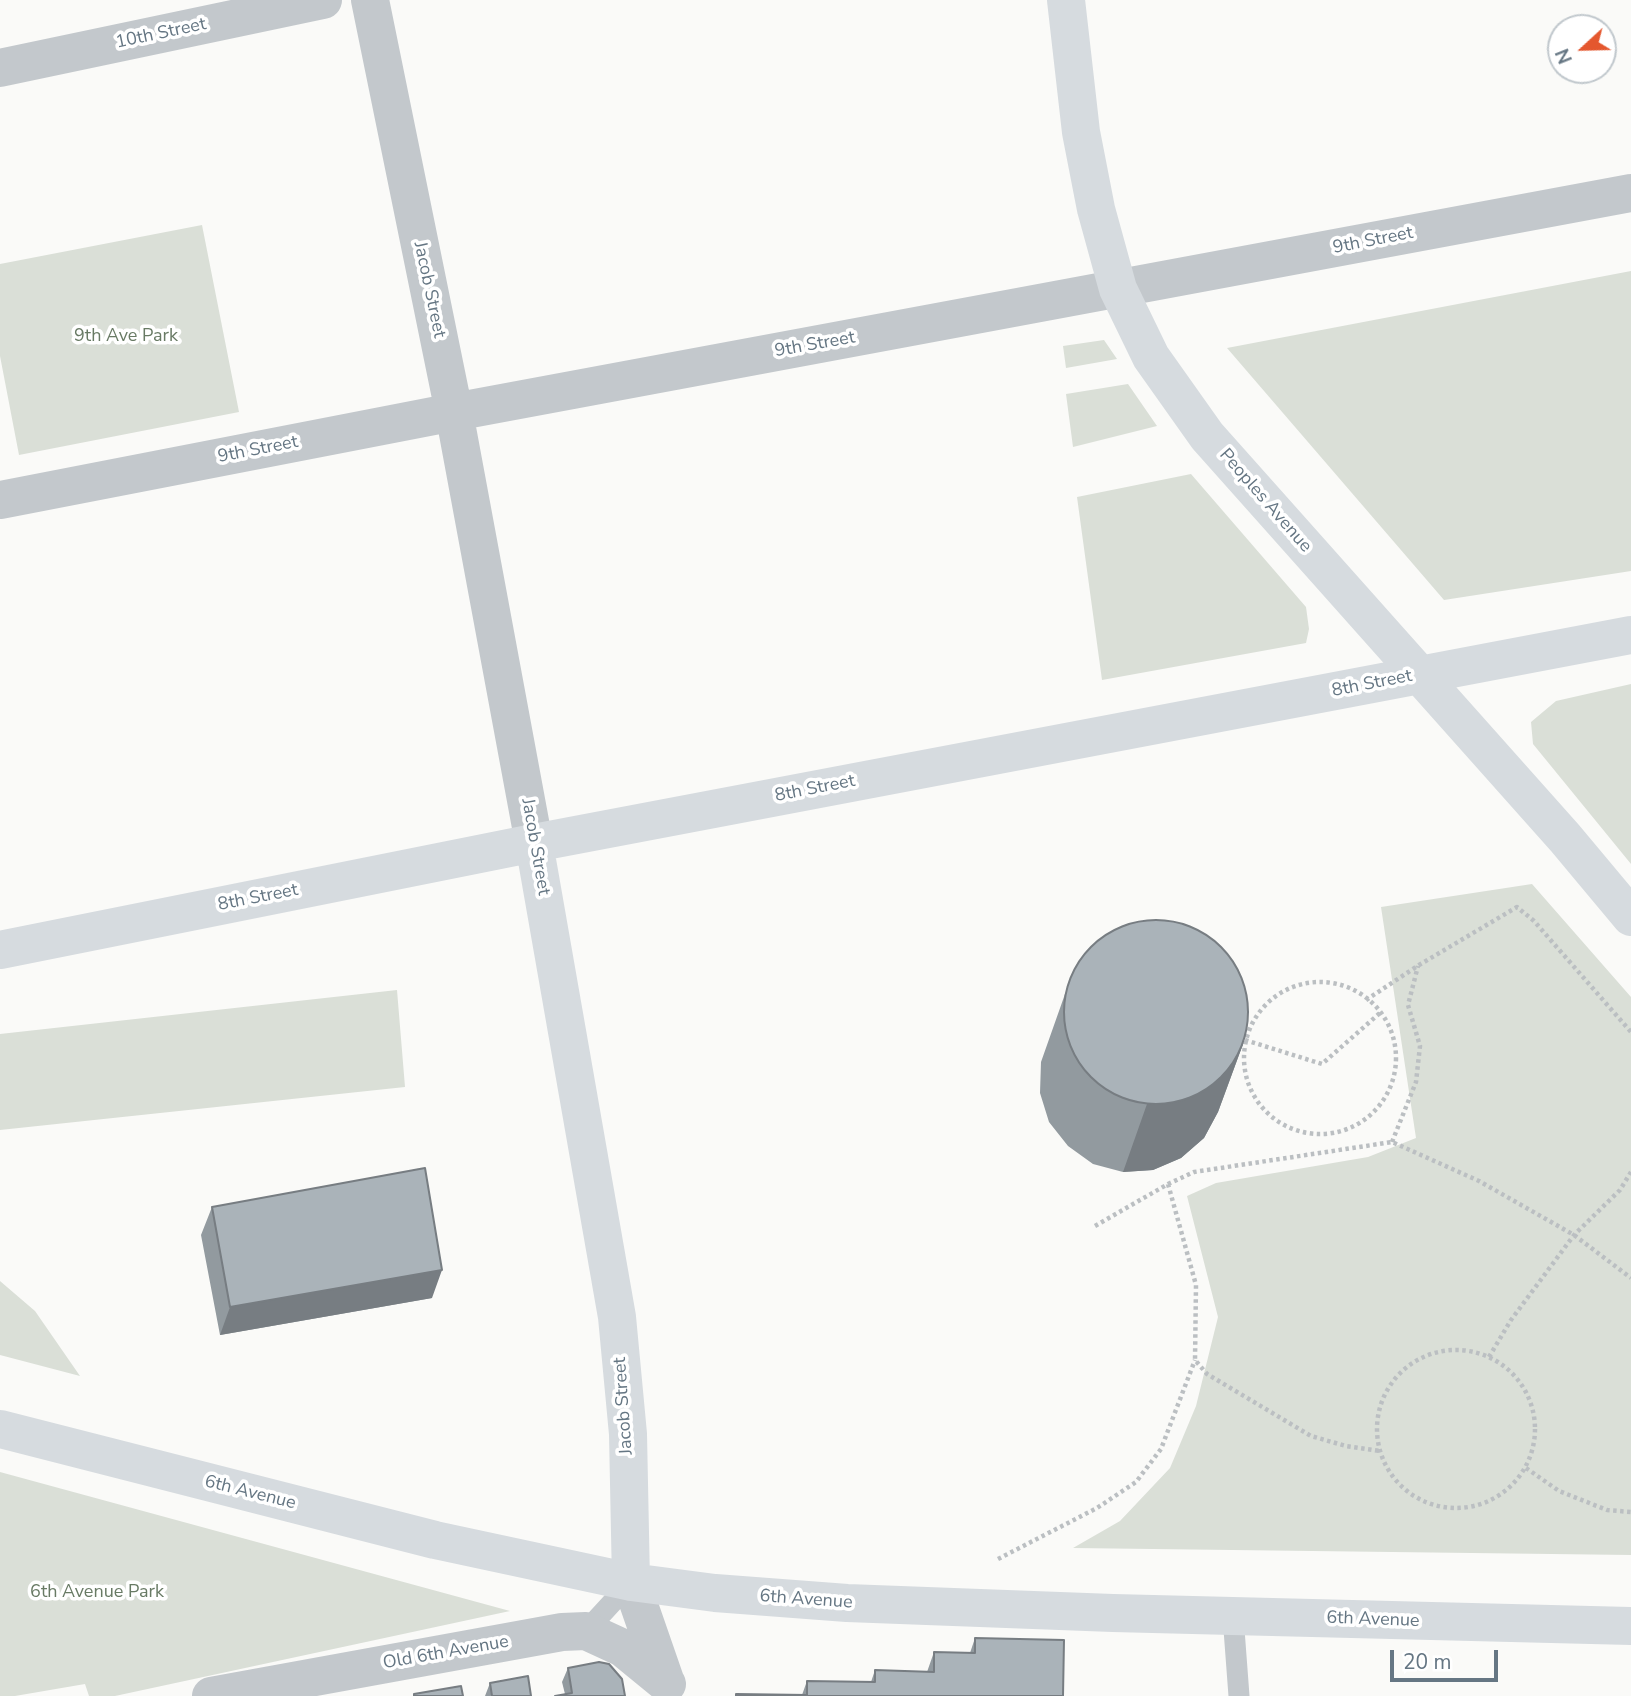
<!DOCTYPE html>
<html>
<head>
<meta charset="utf-8">
<style>
	body { margin:0 }
	#map { position:relative; width:1631px; height:1696px; overflow:hidden; background:#fafaf8; font-family:"Nunito Sans",sans-serif }
	canvas { display:block }
	.north { position:absolute; left:1547px; top:14px; width:70px; height:70px; box-sizing:border-box; background:#fff; border:2px solid #c1c8cd; border-radius:50%; rotate:248deg; font-size:19px; font-weight:700; line-height:28px; text-align:center; color:#657683 }
	.north::after { content:''; display:block; margin:auto; width:24px; height:32px; background:#e4572e; clip-path:polygon(50% 0,100% 100%,50% 72%,0 100%) }
	.scale { position:absolute; left:1390px; top:1650px; width:108px; height:32px; box-sizing:border-box; border:4px solid #657683; border-top:0; padding-left:9px; font-size:21px; line-height:24px; white-space:nowrap; color:#657683; -webkit-text-stroke:5px #fff; paint-order:stroke }
</style>
</head>
<body>
<div id="map">
<canvas width="1631" height="1696"></canvas>
<div class="north">N</div>
<div class="scale">20 m</div>
</div>
<script>
const ctx = document.querySelector('canvas').getContext('2d');
ctx.lineJoin = 'round';
function fill(path, color) {
  ctx.fillStyle = color;
  ctx.fill(path, 'evenodd');
}
function toPath(rows) {
  const path = new Path2D();
  for (const r of rows) {
    if (r.length === 3) {
      path.moveTo(r[0] + r[2], r[1]);
      path.arc(r[0], r[1], r[2], 0, 2 * Math.PI);
      continue;
    }
    path.moveTo(r[0], r[1]);
    for (let i = 2; i < r.length; i += 2) path.lineTo(r[i], r[i + 1]);
  }
  return path;
}
function stroke(path, color, width, dash) {
  ctx.strokeStyle = color;
  ctx.lineWidth = width;
  ctx.lineCap = dash ? 'butt' : 'round';
  ctx.setLineDash(dash || []);
  ctx.stroke(path);
}
function drawText(font, color, halo, rows, align = 'center') {
  ctx.font = font + ' "Nunito Sans",sans-serif';
  ctx.lineWidth = 7;
  ctx.setLineDash([]);
  ctx.textBaseline = 'middle';
  ctx.strokeStyle = halo;
  ctx.fillStyle = color;
  for (const [text, x, y, turn = 0] of rows) {
    ctx.save();
    ctx.translate(x, y);
    ctx.rotate((+turn || 0) * Math.PI / 180);
    ctx.textAlign = isNaN(turn) ? turn : align;
    if (halo) ctx.strokeText(text, 0, 0);
    ctx.fillText(text, 0, 0);
    ctx.restore();
  }
}
fill(toPath([
	[202,225,239,412,19,455,0,356,0,264],
	[1631,271,1631,571,1444,600,1227,348],
	[1104,340,1117,359,1066,368,1063,346],
	[1128,384,1157,426,1073,447,1066,394],
	[1191,474,1306,607,1309,629,1306,643,1102,680,1077,497],
	[1631,684,1631,864,1533,744,1531,722,1556,701],
	[1532,884,1631,997,1631,1555,1073,1548,1120,1521,1170,1468,1196,1406,1218,1317,1187,1196,1216,1183,1368,1157,1416,1138,1381,907],
	[397,990,405,1087,0,1130,0,1034],
	[0,1281,35,1311,80,1376,0,1355],
	[0,1472,510,1611,115,1696,89,1696,85,1684,15,1696,0,1696]
]), '#dadfd7');
stroke(toPath([
	[1320,1058,76],
	[1366,1000,1419,965,1517,907,1534,921,1631,1032],
	[1245,1040,1322,1064,1381,1012],
	[1392,1142,1416,1082,1420,1046,1408,1005,1418,966],
	[1168,1184,1196,1285,1195,1360,1207,1374,1311,1436,1346,1446,1380,1451],
	[1095,1226,1168,1184,1194,1172,1392,1142,1479,1181,1574,1235,1631,1278],
	[1456,1429,79],
	[1489,1357,1511,1320,1574,1235,1620,1190,1631,1172],
	[1526,1468,1559,1491,1607,1510,1631,1512],
	[998,1559,1097,1508,1136,1482,1161,1449,1195,1360]
]), '#bbbfc2', 4.5, [3.5, 3.5]);
stroke(toPath([
	[1233,1616,1239,1696],
	[586,1631,631,1582]
]), '#c3c8cc', 21);
stroke(toPath([
	[370,0,454,412,534,843],
	[0,68,323,0],
	[0,500,454,412,1631,193],
	[631,1582,666,1683],
	[211,1696,562,1632,586,1631,623,1648,667,1684]
]), '#c3c8cc', 38);
stroke(toPath([
	[1066,0,1081,132,1096,209,1118,289,1151,357,1207,436,1565,838,1631,917],
	[534,843,617,1317,628,1434,631,1582],
	[0,950,534,843,1631,635],
	[0,1429,435,1540,631,1582,715,1593,847,1603,1113,1613,1631,1626]
]), '#d6dbdf', 38);
fill(toPath([
	[1065,994,1243,1044,1218,1112,1204,1138,1181,1158,1153,1170,1123,1172,1093,1164,1068,1146,1049,1122,1040,1093,1041,1062],
	[212,1207,432,1298,220,1335,201,1235],
	[975,1638,1063,1696,735,1696,736,1694,802,1695,807,1681,871,1682,875,1670,927,1672,934,1652,970,1653],
	[568,1668,625,1696,565,1694,562,1682],
	[490,1683,531,1696,485,1696]
]), '#929a9f');
fill(toPath([
	[1243,1044,1218,1112,1204,1138,1181,1158,1153,1170,1123,1172,1147,1104],
	[442,1270,432,1298,220,1335,230,1307]
]), '#777d82');
const building = toPath([
	[1156,1012,92],
	[425,1168,442,1270,230,1307,212,1207,425,1168],
	[975,1638,1064,1640,1063,1696,736,1696,736,1694,807,1695,807,1681,875,1682,875,1670,934,1672,934,1652,975,1653,975,1638],
	[599,1662,609,1664,622,1679,625,1696,555,1696,572,1693,568,1668,599,1662],
	[528,1676,531,1696,492,1696,490,1683,528,1676],
	[461,1686,463,1696,414,1696,414,1694,461,1686]
]);
fill(building, '#aab3b9');
stroke(building, '#777d82', 2);
drawText('18px', '#657683', '#fff', [
	["10th Street",161,34,-12],
	["9th Street",1373,241,-11],
	["Jacob Street",429,290,78],
	["9th Street",815,345,-10],
	["9th Street",258,450,-11],
	["Peoples Avenue",1265,501,49],
	["8th Street",1372,684,-11],
	["8th Street",815,789,-11],
	["Jacob Street",535,847,80],
	["8th Street",258,898,-11],
	["Jacob Street",624,1406,-94],
	["6th Avenue",250,1493,14],
	["6th Avenue",806,1600,4],
	["6th Avenue",1373,1620,2],
	["Old 6th Avenue",446,1653,-10]
]);
drawText('18px', '#687a64', '#fff', [
	["9th Ave Park",126,337],
	["6th Avenue Park",97,1593]
]);
</script>
</body>
</html>
